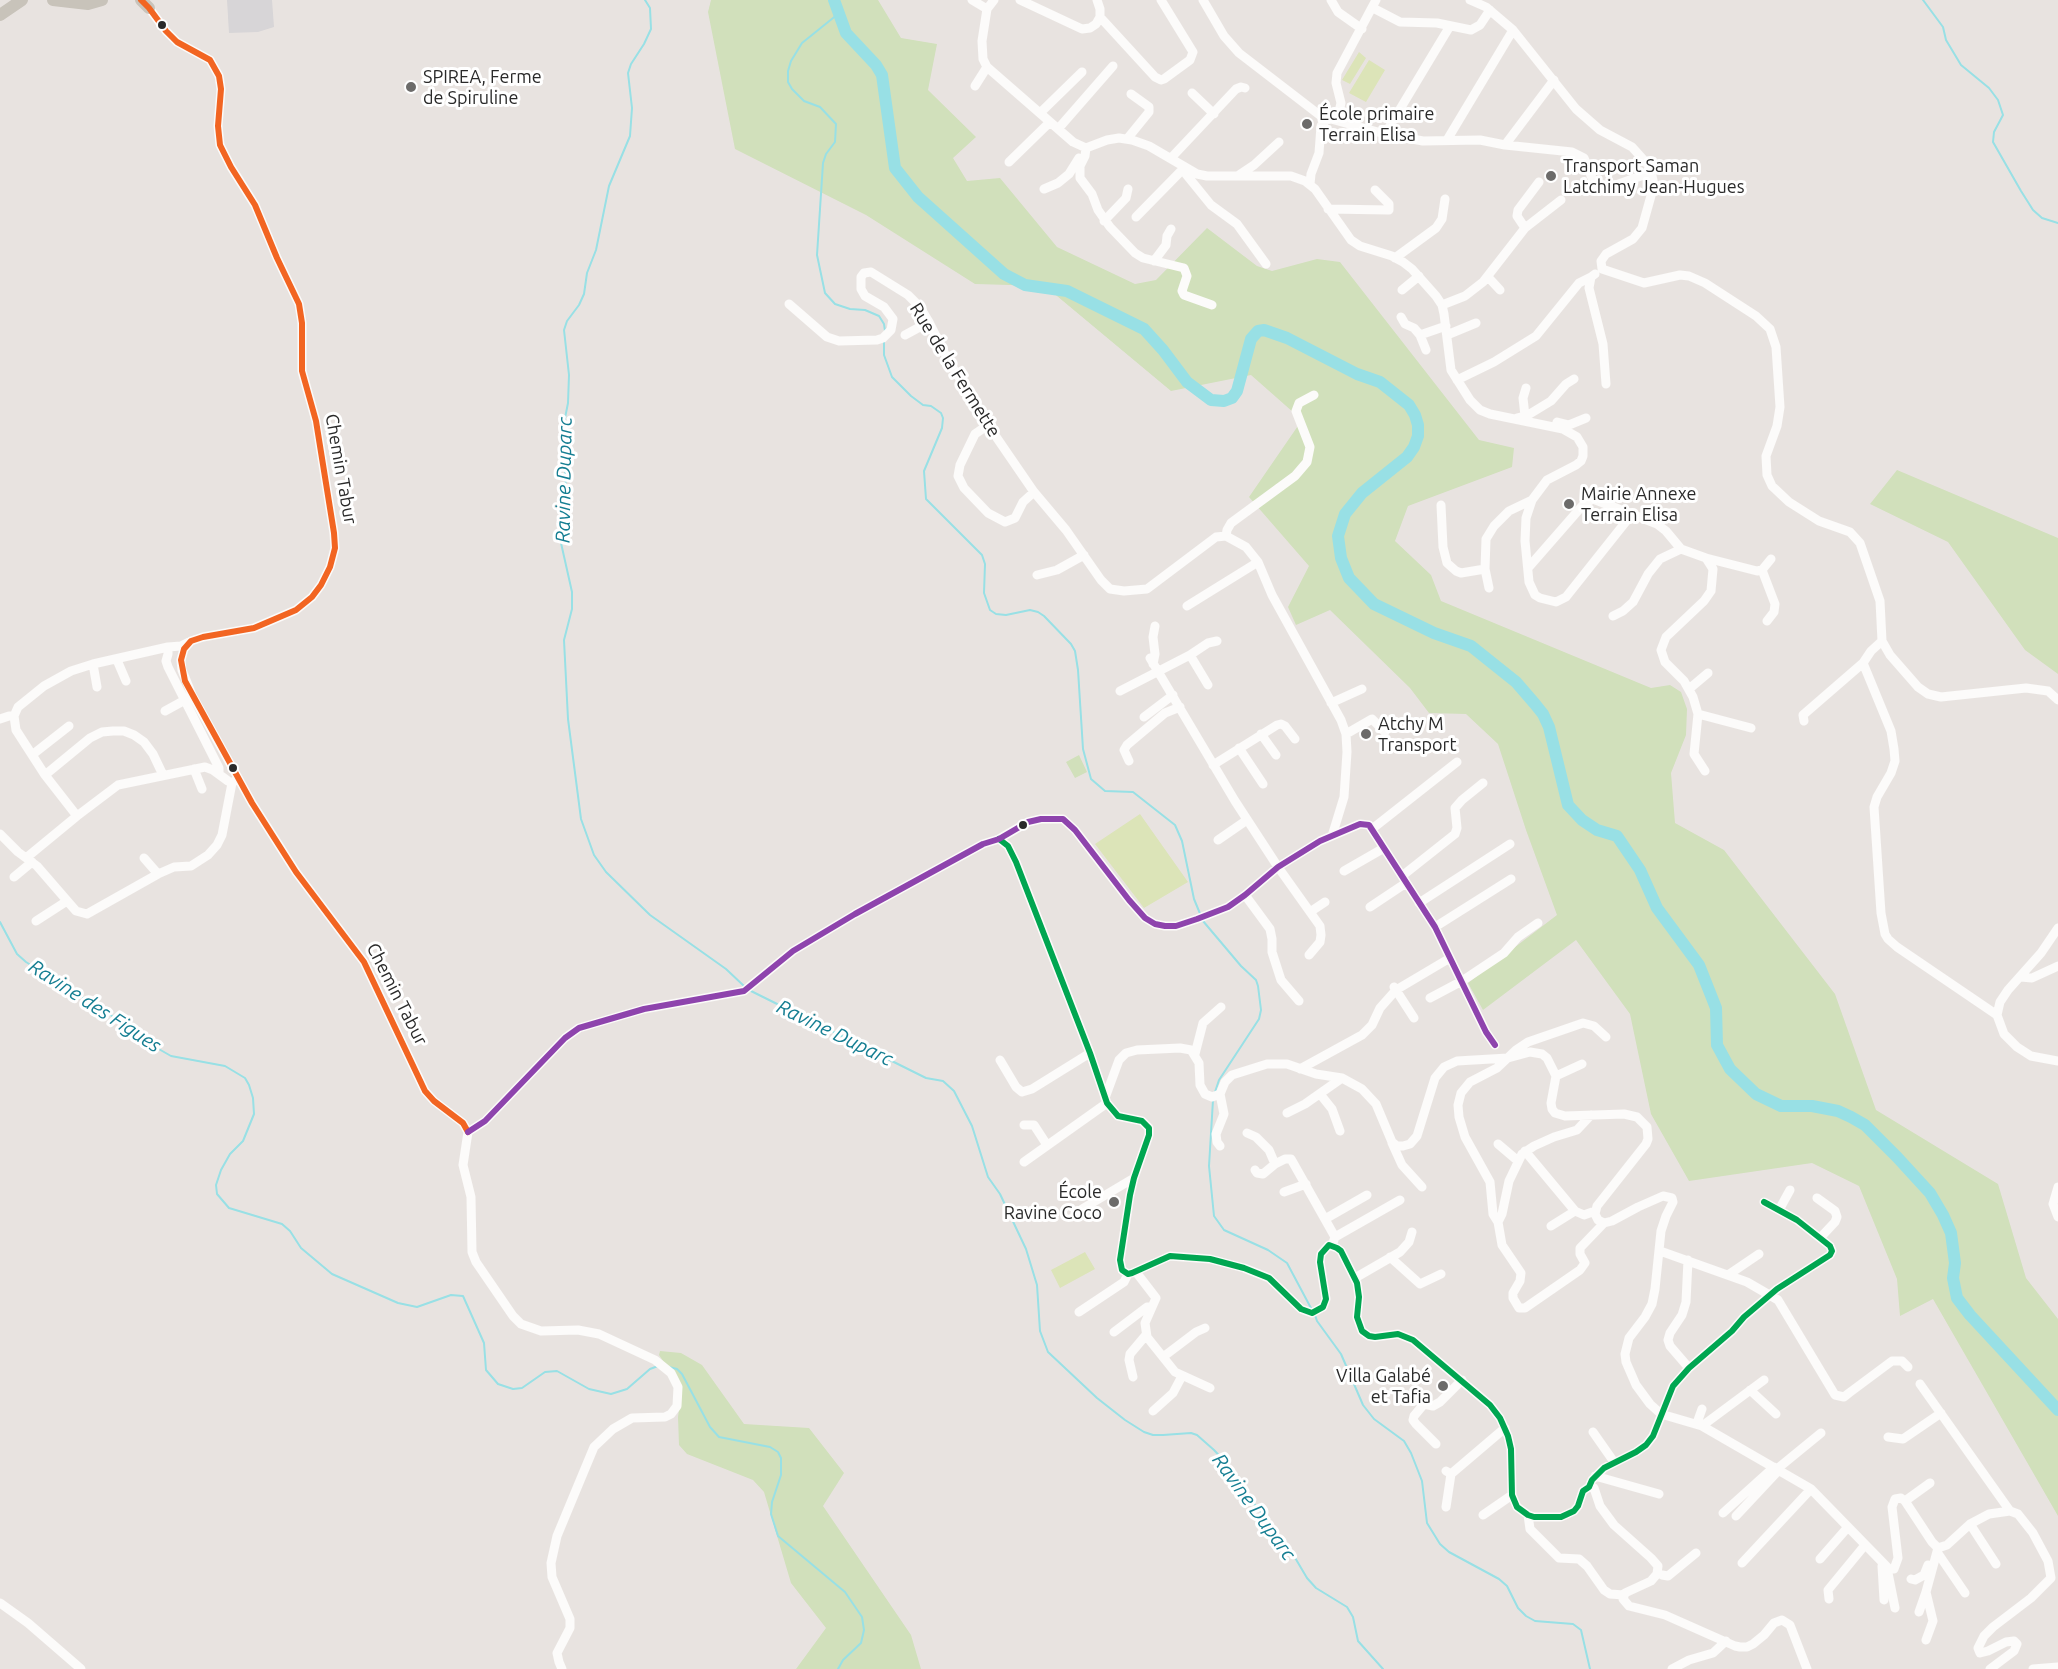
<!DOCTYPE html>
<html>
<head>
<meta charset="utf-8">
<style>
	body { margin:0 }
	canvas { display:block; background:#e8e3e0 }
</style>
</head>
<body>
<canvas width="2058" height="1669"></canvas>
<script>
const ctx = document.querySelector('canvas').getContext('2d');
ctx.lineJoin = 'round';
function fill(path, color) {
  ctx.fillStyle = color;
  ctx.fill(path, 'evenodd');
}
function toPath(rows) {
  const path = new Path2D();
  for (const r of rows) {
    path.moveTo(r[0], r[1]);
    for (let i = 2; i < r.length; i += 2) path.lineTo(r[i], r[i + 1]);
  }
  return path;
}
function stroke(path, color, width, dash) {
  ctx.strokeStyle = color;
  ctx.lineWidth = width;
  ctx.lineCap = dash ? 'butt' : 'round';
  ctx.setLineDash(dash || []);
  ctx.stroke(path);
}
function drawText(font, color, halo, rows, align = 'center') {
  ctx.font = font + ' Ubuntu,sans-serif';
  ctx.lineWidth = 6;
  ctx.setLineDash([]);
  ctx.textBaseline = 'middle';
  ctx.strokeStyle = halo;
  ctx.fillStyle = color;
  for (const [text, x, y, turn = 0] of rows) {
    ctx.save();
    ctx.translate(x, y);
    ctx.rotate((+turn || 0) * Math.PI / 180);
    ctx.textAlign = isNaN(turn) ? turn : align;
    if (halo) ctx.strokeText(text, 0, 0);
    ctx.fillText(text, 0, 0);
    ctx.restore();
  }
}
fill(toPath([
	[227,0,272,0,274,27,258,32,229,33]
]), '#d7d5d7');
fill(toPath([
	[711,0,878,0,901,38,937,44,928,90,976,137,953,158,967,181,1000,178,1057,247,1135,284,1156,280,1207,228,1257,266,1272,271,1317,259,1340,262,1479,440,1514,448,1512,467,1408,506,1395,541,1431,575,1441,601,1651,688,1670,685,1681,692,1687,709,1686,735,1671,773,1675,823,1724,850,1835,994,1876,1110,1998,1184,2026,1278,2058,1319,2058,1516,1933,1299,1900,1316,1897,1279,1859,1186,1812,1163,1689,1181,1651,1114,1630,1014,1576,940,1483,1010,1468,983,1557,915,1526,830,1498,744,1466,714,1429,713,1410,688,1330,610,1296,625,1288,607,1309,566,1249,497,1302,420,1251,375,1171,391,1045,286,975,284,866,215,735,149,708,12],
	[1897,470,2058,538,2058,674,2025,650,1948,542,1870,504],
	[1079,755,1087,772,1075,778,1066,762],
	[660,1351,681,1353,702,1365,744,1424,809,1428,844,1473,823,1506,911,1635,921,1669,796,1669,826,1628,791,1583,764,1492,753,1480,687,1454,679,1445,678,1417,682,1389,659,1355]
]), '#d1e0bb');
fill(toPath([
	[1359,52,1366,58,1350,84,1342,80],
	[1369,60,1385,70,1366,102,1349,93],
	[1140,814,1188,882,1144,908,1095,844],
	[1085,1252,1095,1269,1060,1288,1051,1270]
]), '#dce4b8');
stroke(toPath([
	[645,0,650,8,651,29,644,44,631,64,628,73,632,108,630,136,609,186,596,250,587,273,584,294,579,305,567,321,564,330,569,375,568,403,563,428,567,512,561,543,572,592,572,609,564,640,568,719,581,819,594,855,606,872,650,915,726,969,744,986],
	[1923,0,1943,27,1946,40,1961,65,1989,88,1998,100,2003,115,1994,132,1993,142,2021,191,2033,210,2042,218,2058,223],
	[838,14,802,43,791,61,788,71,788,82,792,89,804,101,820,107,836,124,835,142,826,154,823,163,817,255,825,293,835,304,850,309,865,310,879,316,884,324,885,331],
	[884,340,884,355,892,377,911,396,923,405,931,406,941,413,943,418,942,428,924,471,926,499,982,555,985,564,984,593,990,610,996,614,1006,615,1030,610,1038,612,1044,616,1071,644,1075,651,1078,670,1083,749,1091,779,1105,791,1133,792,1175,825,1182,841,1194,899,1201,916],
	[1203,921,1241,966,1256,980,1258,986,1261,1010,1259,1019,1219,1080,1215,1092],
	[0,922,17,954,26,962,131,1028,157,1048,171,1056,225,1066,245,1078,249,1085,253,1098,254,1114,243,1141,230,1154,221,1170,216,1185,217,1194,229,1208,282,1224,290,1231,301,1248,332,1274,398,1303,417,1307,451,1295,463,1296,484,1343,486,1370,498,1384,513,1389,522,1388,545,1372,557,1371,589,1389,611,1394,627,1389,650,1369,658,1366],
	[751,991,926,1078,943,1081,954,1091,972,1126,988,1177,1000,1194,1026,1249,1037,1285,1040,1331,1048,1352,1097,1398,1125,1420,1144,1432,1153,1435,1163,1435,1191,1433,1197,1435,1214,1450,1227,1464,1240,1489,1257,1507,1294,1556,1307,1578,1316,1588,1347,1607,1353,1617,1358,1641,1383,1669],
	[1213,1100,1209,1166,1214,1216,1224,1230,1268,1250,1287,1263,1312,1310],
	[1315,1315,1317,1321,1341,1354,1363,1405,1374,1419,1404,1441,1411,1453,1422,1481,1427,1523,1440,1544,1449,1552,1499,1579,1507,1586,1518,1608,1526,1616,1535,1621,1573,1624,1581,1630,1590,1669],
	[669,1367,677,1369,682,1374,710,1427,719,1437,770,1447,778,1452,781,1458,781,1475,772,1502,771,1514,778,1536,845,1592,862,1617,864,1630,861,1643,843,1660,838,1669]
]), '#98e0e5', 2);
stroke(toPath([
	[834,0,846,33,876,65,882,75,895,168,918,197,1004,274,1025,285,1067,291,1144,329,1163,350,1187,382,1211,400,1224,401,1232,398,1237,391,1251,339,1258,331,1264,330,1287,338,1357,374,1380,382,1409,405,1415,415,1418,425,1418,436,1414,447,1407,457,1362,493,1345,514,1338,536,1341,558,1349,578,1374,604,1434,633,1471,646,1516,682,1535,704,1543,714,1549,727,1568,805,1582,820,1597,830,1617,836,1640,870,1657,908,1699,965,1716,1008,1717,1045,1730,1069,1756,1094,1781,1106,1812,1106,1838,1111,1851,1117,1865,1125,1897,1157,1930,1193,1943,1215,1951,1233,1955,1263,1953,1278,1957,1298,1970,1315,2058,1410]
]), '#98e0e5', 12);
stroke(toPath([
	[972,0,987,9],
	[994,0,987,9,982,41,983,59,987,67,1073,142,1086,148,1107,140,1119,138,1132,140,1149,146,1197,174,1207,176,1291,176,1305,181,1315,189,1351,240,1360,246,1392,256,1403,262,1412,269,1436,296,1442,305,1444,314,1451,370,1470,400,1480,410,1490,414,1563,429,1577,437,1583,447,1583,456,1581,461,1576,465,1547,480,1532,500,1526,518,1525,541,1529,582,1535,595,1540,598,1556,602,1566,597,1632,514],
	[1020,0,1082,29,1090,28,1096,24,1100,17,1100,9,1097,0],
	[1203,0,1224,36,1239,53,1326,120],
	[1331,0,1338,12,1362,29],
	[1470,0,1486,7,1513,30,1576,109,1600,130,1632,147,1650,167,1654,185,1642,228,1633,239,1606,254,1601,261,1602,269,1644,283,1680,275,1689,276,1705,283,1756,316,1770,329,1776,347,1780,407,1777,426,1766,456,1767,475,1772,486,1789,502,1819,521,1850,532,1860,543,1880,601,1882,641,1890,655,1918,687,1928,694,1941,697,2026,688,2048,691,2058,700],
	[149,8,166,31,177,42,210,60,219,76,221,89,218,126,220,145,231,167,255,205,277,258,299,304,302,323,302,371,316,421,334,533,335,548,330,567,321,585,312,597,296,610,254,628,203,637,191,641,184,649,181,660,182,670,192,695,252,803,296,872,364,962,425,1091,434,1101,463,1123,468,1132],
	[1373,8,1400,22,1437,23,1471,30,1480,25,1490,10],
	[1100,17,1155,77,1161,80,1164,79,1190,60,1193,52,1161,0],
	[975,86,987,67],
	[1192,93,1214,114],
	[1040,113,1082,72],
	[1337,120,1341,103,1336,83,1337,73,1376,0],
	[1058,129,1113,66],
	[1385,134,1450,26],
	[1127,139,1149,112,1149,107,1131,94],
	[1447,140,1513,30],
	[1505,145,1554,80],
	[1086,148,1085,156,1080,166,1080,178,1092,194,1098,210,1110,227,1135,253,1143,258,1184,268,1187,276,1182,291,1184,295,1212,305],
	[1171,158,1236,89,1241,87,1245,88],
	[1009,162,1050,122],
	[1239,175,1254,165,1279,142],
	[1310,184,1311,174,1319,153,1321,126,1326,120,1331,119,1385,134,1423,141,1480,140,1505,145,1572,152,1584,158,1594,183,1602,190,1652,172],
	[1044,189,1058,183,1069,174,1079,158],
	[1328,209,1389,210,1389,204,1375,190],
	[1136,217,1184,168,1185,173,1211,205,1237,224,1266,264],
	[1104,221,1126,198,1128,189],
	[1525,228,1517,216,1518,210,1539,182],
	[1395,258,1436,228,1442,219,1445,199],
	[1154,261,1166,245,1167,236,1171,229],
	[1595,274,1591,277,1589,288,1603,344,1606,384],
	[1488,277,1500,290],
	[1402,290,1419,276],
	[789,304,827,337,839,341,877,340,883,338,891,330,893,319,884,307,865,296,861,289,861,277,864,273,871,272,908,295,920,307,929,322,947,358,988,425,1034,492,1066,530,1101,580,1110,589,1124,591,1147,589,1216,537,1226,536,1246,547,1258,562,1272,595,1341,720,1346,734,1347,752,1344,797,1332,836],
	[1442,305,1465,296,1483,282,1525,228,1561,200],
	[1401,317,1405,324,1414,328,1420,335,1426,350],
	[905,335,929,322],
	[1420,335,1446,326],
	[1447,335,1476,323],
	[1457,380,1494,362,1536,336,1579,283,1591,277],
	[1525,416,1523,398,1526,388],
	[1517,418,1528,415,1551,401,1566,384,1574,379],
	[1557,422,1569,425,1586,418],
	[988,425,975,434,960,465,958,476,964,488,988,513,1005,522,1015,518,1023,502,1034,492],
	[1441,505,1443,547,1447,563,1456,571,1461,573,1485,569],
	[1226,536,1227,530,1231,523,1295,476,1307,462,1310,447,1296,411,1299,403,1314,395],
	[1706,558,1757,571,1762,570,1771,559],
	[1528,568,1583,505,1593,499,1657,524,1666,531,1681,549,1706,558,1713,569,1711,591,1704,601,1666,637,1661,650,1665,662,1684,681,1693,697,1698,714,1694,754,1705,771],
	[1762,570,1775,604,1774,612,1767,621],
	[1037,575,1057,570,1084,555],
	[1489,588,1485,569,1486,539,1494,526,1509,511,1532,500],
	[1187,606,1258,562],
	[1613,616,1623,611,1633,602,1648,574,1660,559,1681,549],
	[168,647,168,654,166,661,168,667,219,768,219,774],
	[1190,655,1208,685],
	[1150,658,1235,801,1278,867,1320,926,1321,935,1320,942,1309,955],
	[117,660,126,681],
	[1863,663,1891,731,1894,749,1895,761,1891,773,1877,797,1874,807,1881,913,1885,934,1888,939,1897,947,1997,1015],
	[93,664,97,687],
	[1153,664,1155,654,1153,637,1155,626],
	[1689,689,1708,673],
	[1120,691,1190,655,1208,643,1217,641],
	[1331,703,1362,689],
	[165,711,185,700],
	[1698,714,1751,728],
	[1144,717,1173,695],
	[0,719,9,716,14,716],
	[1804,721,1803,715,1863,663,1871,651,1882,641],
	[1261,734,1276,755],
	[1346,734,1372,719,1385,732],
	[1239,748,1263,784],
	[32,755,69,726],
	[1129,761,1124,750,1127,745,1165,713,1180,707],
	[1213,765,1277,725,1281,724,1285,726,1295,739],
	[194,769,202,789],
	[45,775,90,738,102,732,113,731,124,731,134,735,144,742,153,754,163,775],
	[77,816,45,775,16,730,14,716,18,707,44,686,71,671,93,664,168,647,181,646,189,642],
	[1372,829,1457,762],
	[0,834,18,852,37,866,76,911,87,914,158,874,174,867,191,866,208,855,217,845,222,835,232,783],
	[999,839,1008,846,1016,862,1090,1053,1107,1103,1118,1116,1142,1121,1149,1128,1149,1135,1134,1178,1130,1195,1120,1260,1122,1270,1128,1274,1132,1273,1170,1256,1210,1259,1244,1268,1269,1278,1301,1309,1312,1313,1323,1307,1326,1299,1320,1262,1321,1254,1329,1245,1337,1248,1341,1251,1357,1283,1359,1297,1357,1317,1362,1331,1369,1336,1375,1337,1398,1334,1413,1340,1490,1405,1500,1418,1508,1436,1511,1449,1512,1495,1517,1507,1528,1515,1534,1517,1561,1517,1574,1511,1578,1506,1583,1491,1589,1487,1592,1480,1604,1468,1636,1452,1646,1445,1653,1436,1673,1386,1689,1368,1732,1331,1744,1317,1777,1289,1830,1255,1832,1251,1830,1246,1797,1220,1764,1202],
	[1218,840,1247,820],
	[26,858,77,816,118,785,205,767,213,770,228,781,232,783,237,779],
	[144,858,158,874],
	[1344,871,1384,848],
	[1402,876,1455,834,1457,828,1455,808,1462,800,1483,783],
	[14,877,32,862],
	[1245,895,1270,929,1272,939,1272,952,1281,980,1299,1001],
	[1419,903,1510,844],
	[1370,907,1406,883],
	[1310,912,1325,902],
	[36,921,67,901],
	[1435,927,1511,879],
	[2058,928,2041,953,2008,990,2000,1002,1997,1015,2004,1034,2017,1047,2031,1056,2058,1061],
	[2021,977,2032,978,2058,966],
	[1394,987,1414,1018],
	[1430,998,1462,981,1504,953,1518,937,1538,923],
	[1195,1054,1203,1023,1221,1007],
	[1000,1060,1016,1087,1022,1092,1032,1089,1090,1053],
	[1300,1069,1362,1035,1372,1025,1380,1008,1396,990,1450,958],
	[1556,1076,1582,1064],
	[1220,1094,1224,1114,1216,1134,1217,1142,1220,1146],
	[1320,1094,1332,1109,1340,1131],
	[1105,1098,1119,1060,1126,1053,1137,1050,1180,1048,1191,1050,1199,1063,1200,1085,1205,1094,1212,1097,1220,1094,1225,1082,1232,1075,1267,1064,1287,1064,1316,1074,1342,1078,1362,1089,1376,1104,1392,1142,1397,1146,1403,1146,1410,1144,1417,1136,1435,1078,1444,1067,1457,1061,1508,1058,1530,1052,1542,1054,1547,1058,1556,1076,1551,1103,1552,1109,1555,1113,1565,1116,1624,1114,1637,1117,1647,1127,1648,1139,1646,1144,1597,1206,1595,1214,1598,1220,1604,1223,1612,1221,1638,1207,1663,1196,1672,1198,1673,1202,1666,1216,1661,1231,1655,1289,1652,1304,1645,1317,1629,1338,1625,1354,1626,1362,1636,1385,1650,1404,1661,1414,1702,1426,1811,1489,1889,1569,1894,1569,1898,1558,1892,1507,1895,1499,1901,1498,1905,1501,1932,1542,1938,1548,1947,1545,1970,1524,1989,1514,2010,1511,2018,1514,2033,1533,2048,1561,2051,1578,2031,1598,1993,1627,1984,1636,1978,1648,1980,1653,1988,1651,2006,1642,2014,1641,2017,1644,2014,1651,1990,1669],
	[1287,1113,1305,1104,1342,1078],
	[1024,1125,1034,1125,1047,1145],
	[468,1132,485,1121,565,1038,579,1028,644,1009,744,991,793,951,855,914,983,844,999,839,1028,822,1041,819,1063,819,1075,830,1129,900,1145,918,1155,924,1165,926,1176,926,1197,919,1228,907,1245,895,1278,867,1320,841,1360,824,1369,825,1435,927,1486,1032,1495,1045],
	[468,1132,463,1165,471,1197,472,1252,476,1262,513,1316,521,1324,541,1331,578,1330,599,1334,655,1360,671,1373,678,1387,677,1406,671,1414,665,1417,632,1418,613,1429,594,1447,584,1471,557,1536,551,1563,552,1577,570,1619,570,1628,557,1653,559,1662,562,1669],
	[1247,1133,1256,1137,1269,1150,1275,1164],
	[1392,1143,1402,1165,1422,1187],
	[1498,1144,1518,1161],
	[1525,1151,1575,1211],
	[1024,1162,1107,1103],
	[1255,1170,1257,1173,1263,1174,1275,1164,1285,1159,1291,1159,1335,1237,1332,1246],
	[2058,1187,2053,1204,2058,1217],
	[1284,1192,1306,1184],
	[1817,1198,1835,1211,1837,1217,1835,1222,1820,1238],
	[1082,1209,1134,1178],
	[1779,1210,1790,1190],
	[1325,1219,1367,1195],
	[1498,1222,1502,1214,1509,1181,1522,1154,1534,1146,1554,1137,1577,1130,1591,1115],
	[1604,1223,1580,1248,1580,1254,1585,1263,1580,1270,1525,1308,1519,1308,1513,1298,1513,1293,1520,1281,1521,1273,1502,1245,1498,1222,1493,1214,1490,1182,1465,1137,1459,1117,1458,1105,1461,1093,1470,1082,1497,1068,1516,1050,1528,1042,1583,1023,1594,1026,1606,1037],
	[1551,1226,1575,1211,1584,1215,1595,1211],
	[1335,1237,1400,1200],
	[1660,1251,1747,1282,1778,1300,1835,1395,1844,1397,1849,1393,1892,1361,1902,1361,1908,1367],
	[1390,1257,1420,1284,1441,1274],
	[1688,1260,1686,1302,1682,1315,1670,1333,1668,1340,1670,1346,1689,1368],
	[1136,1272,1156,1298,1145,1323,1147,1337,1175,1372,1210,1388],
	[1728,1275,1759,1254],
	[1355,1278,1400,1252,1409,1242,1412,1232],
	[1079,1312,1124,1282,1128,1274],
	[1114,1332,1147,1307,1152,1307],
	[1163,1357,1196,1332,1205,1328],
	[1133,1377,1129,1360,1130,1354,1146,1335],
	[1920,1384,2010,1511],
	[1750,1390,1776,1414],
	[1153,1411,1173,1393,1182,1376],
	[1697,1423,1702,1409],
	[1702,1426,1764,1380],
	[1593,1432,1614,1462],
	[1888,1437,1903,1439,1941,1413],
	[1436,1444,1416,1424,1413,1420,1414,1416,1424,1404,1433,1406,1440,1402,1462,1380],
	[1777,1469,1821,1433],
	[1446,1471,1451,1474,1505,1428],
	[1595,1476,1659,1494],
	[1589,1487,1594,1488,1600,1506,1614,1525,1651,1558,1658,1566,1657,1574,1651,1581,1625,1593,1623,1599,1629,1606,1665,1615,1735,1646,1740,1647,1747,1647,1753,1644,1764,1635,1774,1623,1782,1620,1790,1625,1807,1669],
	[1905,1501,1930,1483],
	[1446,1507,1451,1474],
	[1723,1513,1774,1467],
	[1483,1515,1512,1495],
	[1528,1515,1530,1529,1559,1558,1579,1559,1587,1566,1604,1590,1610,1594,1624,1595],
	[1736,1516,1779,1470],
	[1970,1524,1996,1564],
	[1937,1552,1965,1593],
	[1820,1559,1848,1527],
	[1742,1563,1811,1489],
	[1882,1566,1884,1600],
	[1887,1568,1895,1608],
	[1662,1575,1668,1576,1696,1553],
	[1911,1579,1915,1580,1924,1575,1928,1565],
	[1829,1599,1828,1590,1865,1545],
	[0,1603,28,1623,81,1669],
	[1919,1612,1926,1592],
	[1926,1640,1933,1621,1926,1592,1938,1548],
	[1672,1669,1689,1660,1713,1653,1726,1641],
	[2033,1669,2058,1667]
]), '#fcfbfa', 9);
stroke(toPath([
	[53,0,88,4,102,0],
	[141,0,149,8],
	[0,15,22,0]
]), '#c8c3ba', 12);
stroke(toPath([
	[141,0,149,8,166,31,177,42,210,60,219,76,221,89,218,126,220,145,231,167,255,205,277,258,299,304,302,323,302,371,316,421,334,533,335,548,330,567,321,585,312,597,296,610,254,628,203,637,191,641,184,649,181,660,185,681,252,803,296,872,364,962,425,1091,434,1101,463,1123,468,1132]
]), '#f26522', 6);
stroke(toPath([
	[999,839,1008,846,1016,862,1090,1053,1107,1103,1118,1116,1142,1121,1149,1128,1149,1135,1134,1178,1130,1195,1120,1260,1122,1270,1128,1274,1132,1273,1170,1256,1210,1259,1244,1268,1269,1278,1301,1309,1312,1313,1323,1307,1326,1299,1320,1262,1321,1254,1329,1245,1337,1248,1341,1251,1357,1283,1359,1297,1357,1317,1362,1331,1369,1336,1375,1337,1398,1334,1413,1340,1490,1405,1500,1418,1508,1436,1511,1449,1512,1495,1517,1507,1528,1515,1534,1517,1561,1517,1574,1511,1578,1506,1583,1491,1589,1487,1592,1480,1604,1468,1636,1452,1646,1445,1653,1436,1673,1386,1689,1368,1732,1331,1744,1317,1777,1289,1830,1255,1832,1251,1830,1246,1797,1220,1764,1202]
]), '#00a651', 6);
stroke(toPath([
	[468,1132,485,1121,565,1038,579,1028,644,1009,744,991,793,951,855,914,983,844,999,839,1028,822,1041,819,1063,819,1075,830,1129,900,1145,918,1155,924,1165,926,1176,926,1197,919,1228,907,1245,895,1278,867,1320,841,1360,824,1369,825,1435,927,1486,1032,1495,1045]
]), '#8e44ad', 6);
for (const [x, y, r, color] of [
	[162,25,5,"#2a2a2a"],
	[411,87,6,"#6c6b6a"],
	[1307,124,6,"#6c6b6a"],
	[1551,176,6,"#6c6b6a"],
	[1569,504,6,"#6c6b6a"],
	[1366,734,6,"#6c6b6a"],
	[233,768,5,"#2a2a2a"],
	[1023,825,5,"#2a2a2a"],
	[1114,1202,6,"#6c6b6a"],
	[1443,1386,6,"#6c6b6a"]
]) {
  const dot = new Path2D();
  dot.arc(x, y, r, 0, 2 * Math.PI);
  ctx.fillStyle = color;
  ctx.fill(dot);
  stroke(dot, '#fff', 2);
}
drawText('18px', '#2a2a2a', '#fff', [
	["SPIREA, Ferme",423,77],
	["de Spiruline",423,98],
	["École primaire",1319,114],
	["Terrain Elisa",1319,135],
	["Transport Saman",1563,166],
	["Latchimy Jean-Hugues",1563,187],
	["Mairie Annexe",1581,494],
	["Terrain Elisa",1581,515],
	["Atchy M",1378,724],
	["Transport",1378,745],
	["École",1102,1192,"right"],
	["Ravine Coco",1102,1213,"right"],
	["Villa Galabé",1431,1376,"right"],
	["et Tafia",1431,1397,"right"]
], 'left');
drawText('18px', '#2a2a2a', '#fff', [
	["Rue de la Fermette",955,370,58],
	["Chemin Tabur",341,469,80],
	["Chemin Tabur",397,994,63]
]);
drawText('italic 20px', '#157e92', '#fff', [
	["Ravine Duparc",564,480,-89],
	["Ravine des Figues",95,1006,33],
	["Ravine Duparc",835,1033,26],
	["Ravine Duparc",1254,1507,54]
]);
</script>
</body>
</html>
